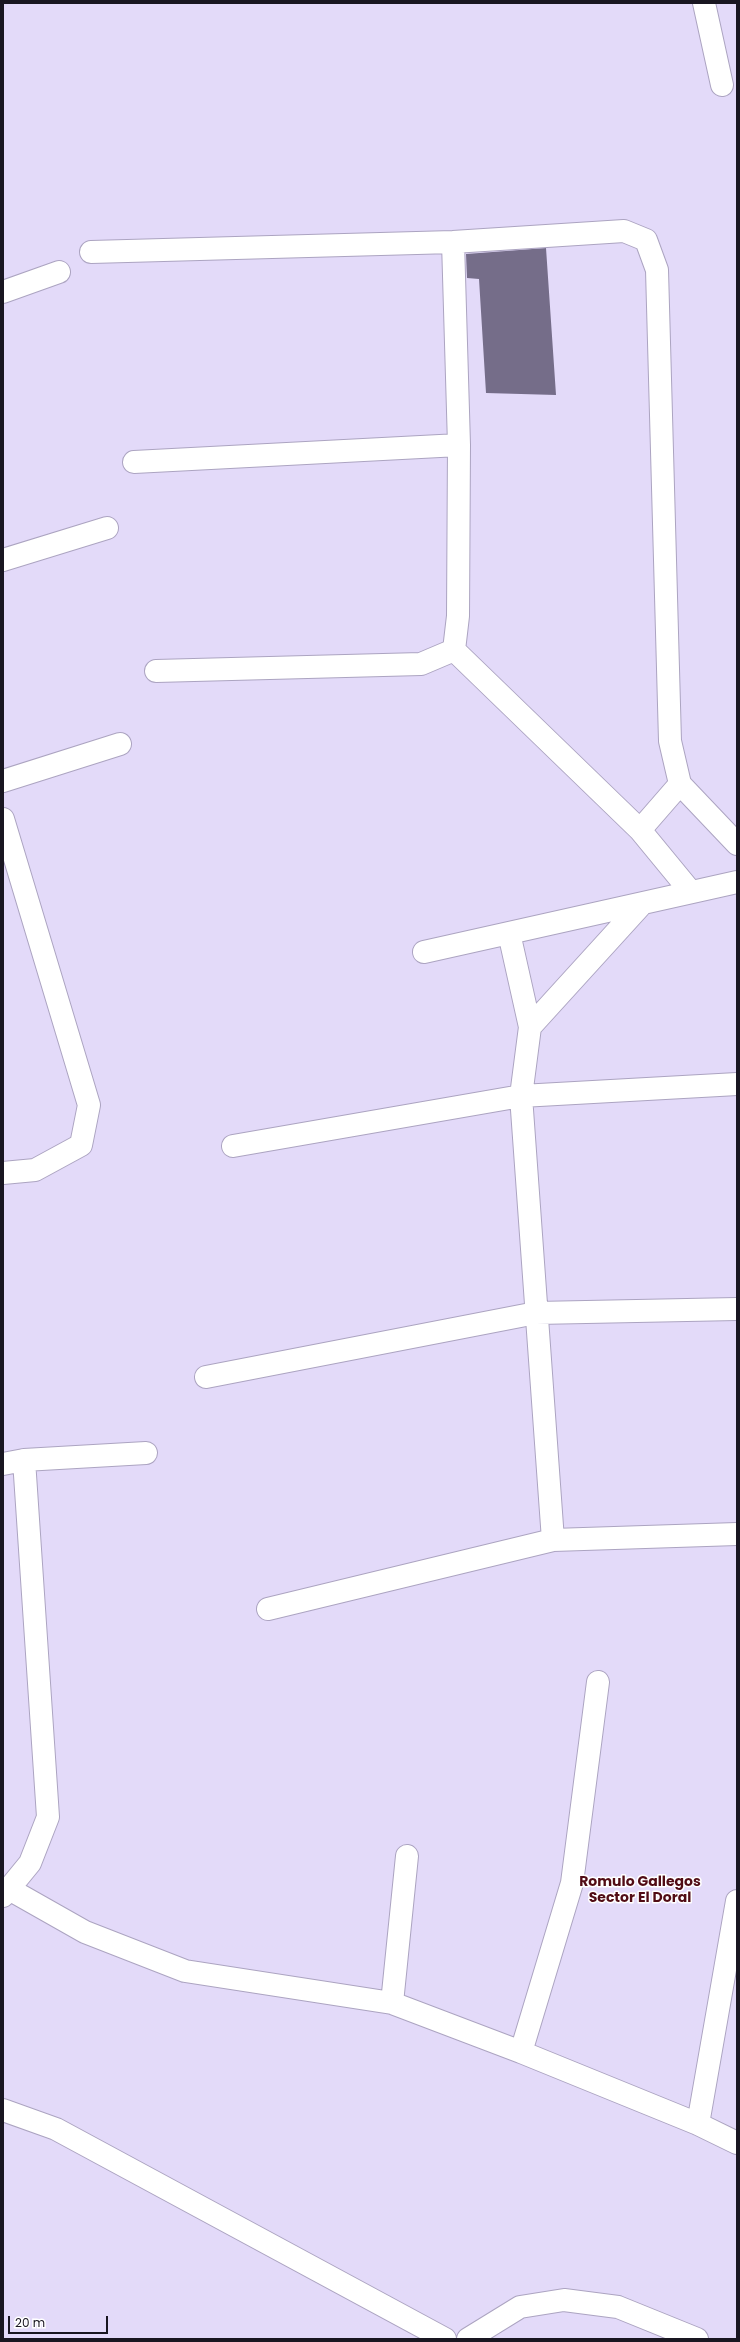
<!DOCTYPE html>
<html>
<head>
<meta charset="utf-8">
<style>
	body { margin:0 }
	#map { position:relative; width:740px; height:2342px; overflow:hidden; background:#e3daf9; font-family:Poppins,sans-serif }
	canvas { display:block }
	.frame { position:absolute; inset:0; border:4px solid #191621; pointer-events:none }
	.scale { position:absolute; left:8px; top:2316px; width:100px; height:18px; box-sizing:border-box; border:2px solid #191621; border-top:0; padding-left:5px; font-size:12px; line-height:14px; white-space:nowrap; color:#191621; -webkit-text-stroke:3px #fff; paint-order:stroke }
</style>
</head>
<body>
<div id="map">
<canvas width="740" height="2342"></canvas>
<div class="frame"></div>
<div class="scale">20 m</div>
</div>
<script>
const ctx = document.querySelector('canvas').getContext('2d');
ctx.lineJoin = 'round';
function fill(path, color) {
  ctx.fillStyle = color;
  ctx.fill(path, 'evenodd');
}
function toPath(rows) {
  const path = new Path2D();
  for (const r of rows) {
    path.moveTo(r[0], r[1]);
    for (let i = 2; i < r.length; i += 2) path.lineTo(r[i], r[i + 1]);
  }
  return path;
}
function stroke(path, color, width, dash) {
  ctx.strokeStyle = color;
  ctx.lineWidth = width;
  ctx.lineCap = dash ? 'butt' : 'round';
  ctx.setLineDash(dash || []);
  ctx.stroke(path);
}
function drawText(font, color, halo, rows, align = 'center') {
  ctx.font = font + ' Poppins,sans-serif';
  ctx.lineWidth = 3;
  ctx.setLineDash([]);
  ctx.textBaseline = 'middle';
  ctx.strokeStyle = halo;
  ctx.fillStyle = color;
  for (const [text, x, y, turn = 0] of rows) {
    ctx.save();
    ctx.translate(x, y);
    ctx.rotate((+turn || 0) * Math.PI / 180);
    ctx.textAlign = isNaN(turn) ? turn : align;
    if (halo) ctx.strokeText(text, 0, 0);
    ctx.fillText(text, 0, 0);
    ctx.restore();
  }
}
fill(toPath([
	[546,248,556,395,486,393,479,279,467,278,466,254]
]), '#756d89');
const minor = toPath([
	[704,3,722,85],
	[453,242,459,445,458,616,454,650],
	[91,252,453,242,624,231,646,240,657,270,670,741,680,784,737,844],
	[3,292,59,272],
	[134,462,459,445],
	[3,560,107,528],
	[156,671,421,664,454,650,640,830,691,892],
	[3,781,120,744],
	[3,819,89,1105,81,1145,35,1170,3,1173],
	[640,830,680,784],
	[509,933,530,1027,521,1096,553,1540],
	[424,952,737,882],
	[530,1027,641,905],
	[233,1146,521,1096,737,1084],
	[206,1377,536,1313,737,1309],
	[3,1464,24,1460,146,1453],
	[268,1609,553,1540,737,1534],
	[9,1889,85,1932,185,1971,392,2003,521,2052,698,2124,737,2143],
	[3,1896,30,1863,48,1817,24,1460],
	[392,2003,407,1856],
	[521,2052,572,1883,598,1682],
	[3,2110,56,2129,445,2339],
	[698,2124,737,1901],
	[468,2339,520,2307,564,2300,618,2307,697,2339]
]);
stroke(minor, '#aca4c1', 24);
stroke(minor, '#fff', 22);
drawText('bold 14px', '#510c15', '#fff', [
	["Romulo Gallegos",640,1882],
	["Sector El Doral",640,1898]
]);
</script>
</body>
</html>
